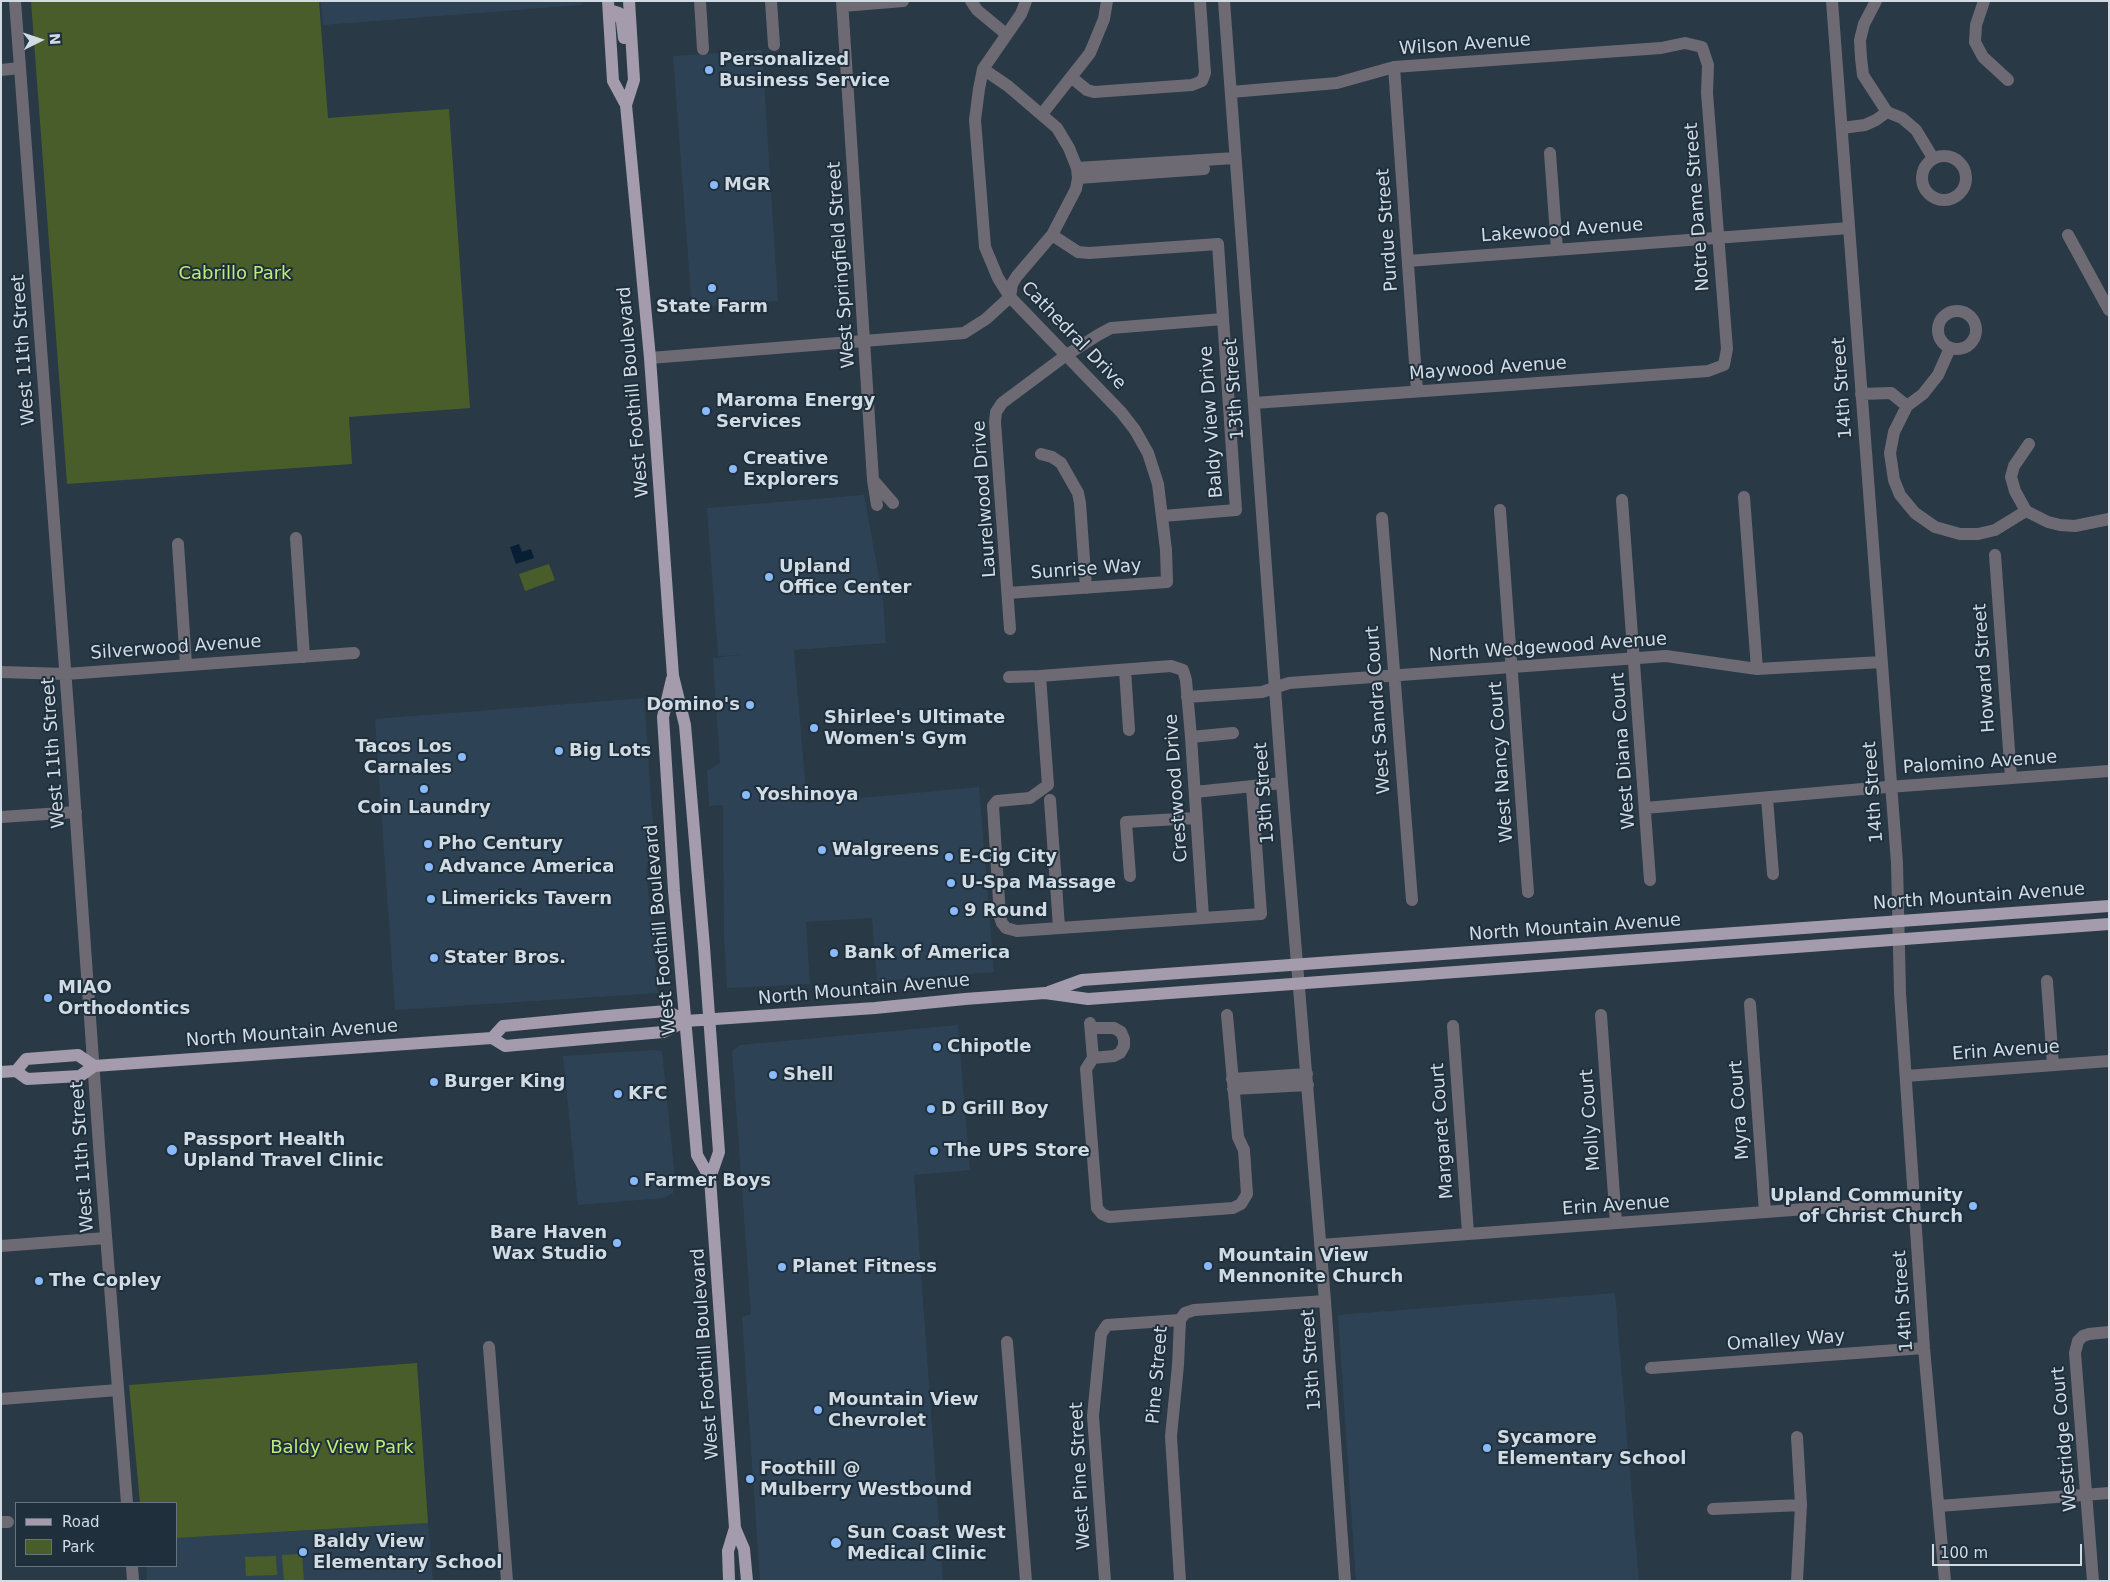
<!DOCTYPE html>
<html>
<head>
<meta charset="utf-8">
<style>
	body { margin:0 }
	#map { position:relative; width:2110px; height:1582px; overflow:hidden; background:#293946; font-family:"DejaVu Sans",sans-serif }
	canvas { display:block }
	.frame { position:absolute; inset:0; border:2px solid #d1dbe4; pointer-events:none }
	.legend { position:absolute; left:15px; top:1502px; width:162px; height:65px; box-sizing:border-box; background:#1f2f3c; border:1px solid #66747f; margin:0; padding:6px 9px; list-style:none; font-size:15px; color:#d1dbe4 }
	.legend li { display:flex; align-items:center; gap:10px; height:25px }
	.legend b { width:25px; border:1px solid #66747f }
	.north { position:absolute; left:15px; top:15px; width:50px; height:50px; -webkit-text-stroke:4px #1f2f3c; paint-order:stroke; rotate:86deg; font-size:14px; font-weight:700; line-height:20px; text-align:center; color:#d1dbe4 }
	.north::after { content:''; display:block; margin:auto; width:18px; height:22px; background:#d1dbe4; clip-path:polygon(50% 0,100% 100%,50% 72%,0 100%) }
	.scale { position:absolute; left:1932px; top:1544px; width:150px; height:22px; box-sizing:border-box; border:2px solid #d1dbe4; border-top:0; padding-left:6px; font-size:15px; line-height:18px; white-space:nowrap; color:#d1dbe4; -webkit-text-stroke:4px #1f2f3c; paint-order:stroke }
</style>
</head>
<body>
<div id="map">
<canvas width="2110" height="1582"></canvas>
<div class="frame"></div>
<ul class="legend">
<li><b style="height:6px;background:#a49bad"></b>Road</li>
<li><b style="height:14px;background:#495d2b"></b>Park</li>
</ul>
<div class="north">N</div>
<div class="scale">100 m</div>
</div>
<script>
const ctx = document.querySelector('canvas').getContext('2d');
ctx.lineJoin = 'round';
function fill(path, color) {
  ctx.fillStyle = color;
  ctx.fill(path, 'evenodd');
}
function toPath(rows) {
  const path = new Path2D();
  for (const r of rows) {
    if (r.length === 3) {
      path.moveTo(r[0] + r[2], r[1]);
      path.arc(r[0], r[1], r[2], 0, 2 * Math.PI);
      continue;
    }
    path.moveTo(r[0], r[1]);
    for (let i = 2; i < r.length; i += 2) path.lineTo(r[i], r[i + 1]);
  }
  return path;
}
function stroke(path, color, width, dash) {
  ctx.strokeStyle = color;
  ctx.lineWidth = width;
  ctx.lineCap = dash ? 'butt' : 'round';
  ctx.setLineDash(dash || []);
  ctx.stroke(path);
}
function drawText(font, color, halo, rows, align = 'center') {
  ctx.font = font + ' "DejaVu Sans",sans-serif';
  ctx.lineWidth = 4;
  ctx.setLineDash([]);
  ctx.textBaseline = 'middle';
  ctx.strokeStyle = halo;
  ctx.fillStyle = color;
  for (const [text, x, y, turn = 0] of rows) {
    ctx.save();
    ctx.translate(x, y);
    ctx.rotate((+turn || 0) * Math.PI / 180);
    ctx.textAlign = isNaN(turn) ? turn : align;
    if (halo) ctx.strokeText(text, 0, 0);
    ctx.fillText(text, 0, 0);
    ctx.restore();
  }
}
fill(toPath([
	[321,1,584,1,581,5,323,25],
	[762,50,778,301,692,308,673,56],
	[864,495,883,599,886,643,794,650,807,803,979,787,994,972,877,981,872,918,806,922,810,984,727,988,724,938,723,805,709,806,707,771,720,763,713,658,741,655,718,656,707,508],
	[644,698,654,839,646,869,658,993,395,1010,375,719],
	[958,1025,970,1170,914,1175,943,1581,760,1581,742,1317,751,1314,732,1051,740,1045],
	[653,1050,662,1051,675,1178,673,1193,664,1198,578,1205,563,1056],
	[1615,1293,1639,1581,1356,1581,1338,1315],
	[428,1523,433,1581,147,1581,146,1566,176,1566,176,1538]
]), '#2d4355');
fill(toPath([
	[31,1,319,1,328,118,449,109,470,408,349,417,352,464,67,484],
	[549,564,555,580,525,591,519,574],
	[417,1363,428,1523,176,1538,176,1503,140,1503,129,1385],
	[302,1554,304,1581,284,1581,282,1555],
	[276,1556,277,1575,246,1576,245,1557]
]), '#495d2b');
fill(toPath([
	[519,544,522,552,531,549,534,558,516,564,510,547]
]), '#081e34');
stroke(toPath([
	[15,1,70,735,100,1159,127,1503],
	[700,1,703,49],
	[771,1,774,45],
	[842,1,873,480,877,505],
	[971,1,977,10,1006,34],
	[1224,1,1282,783,1325,1301,1345,1581],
	[1832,1,1897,863,1900,993,1924,1348,1945,1581],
	[1876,1,1864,24,1860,40,1861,58,1863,75,1887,112],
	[1984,1,1976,25,1975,42,1983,57,2008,80],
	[843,6,903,1],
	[1394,67,1417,391],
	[1,70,20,68],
	[1071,77,1087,90,1094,92,1192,85,1202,81,1205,73,1200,1],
	[1231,92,1337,83,1394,67,1661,48,1685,43,1702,47,1708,65,1707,93,1727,349,1724,365,1708,371,1254,403],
	[1887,112,1902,118,1916,130,1933,158],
	[1042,114,1090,53,1104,19,1107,1],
	[1842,128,1865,125,1876,120,1887,112],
	[1550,153,1557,249],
	[1944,178,22],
	[1077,168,1235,158],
	[1078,178,1204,169],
	[1052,235,1078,252,1089,253,1218,244,1236,510,1163,516],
	[2068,235,2109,310],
	[1408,261,1849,228],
	[1957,330,19],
	[1950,348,1938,375,1923,394,1907,406,1894,432,1890,453,1894,480,1900,495,1915,513,1935,527,1960,534,1978,534,1995,530,2026,511,2048,522,2060,525,2075,526,2109,519],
	[650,358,964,333,986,319,1010,297,1012,284,1017,276,1052,235,1076,189,1078,178,1077,168,1069,148,1057,128,1008,86,983,69],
	[1861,394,1891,393,1907,406],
	[1041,454,1052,457,1061,463,1078,493,1080,503,1086,588],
	[873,480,893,503],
	[1744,497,1757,669],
	[1622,500,1650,880],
	[1500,510,1528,892],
	[2026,511,2015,491,2011,477,2014,466,2029,444],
	[1382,518,1412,900],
	[296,538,304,657],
	[178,544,186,665],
	[1995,555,2011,778],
	[1008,593,1167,582,1166,550,1158,484,1148,453,1135,430,1121,412,1010,297,998,278,985,247,975,120,979,89,983,69,1021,14,1026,1],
	[1010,629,995,422,996,412,1002,403,1065,356,1098,335,1111,328,1223,319],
	[1125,670,1129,730],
	[1,672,66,674,354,653],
	[1009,677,1040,676],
	[1187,697,1262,692,1289,683,1666,656,1757,669,1882,662],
	[1191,737,1233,733],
	[1195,792,1282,783],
	[1767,798,1773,874],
	[1050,800,1059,927],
	[1645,808,1874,788,2109,771],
	[1,817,76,812],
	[1130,876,1126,822,1196,818],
	[1203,917,1191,737,1186,680,1183,670,1171,666,1040,676,1048,785,1030,798,997,801,993,806,1000,917,1002,923,1006,928,1017,931,1261,914,1252,787],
	[2047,981,2053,1065],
	[1750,1004,1765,1212],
	[1601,1015,1616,1223],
	[1090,1023,1093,1058,1086,1069,1097,1208,1102,1214,1109,1217,1233,1208,1241,1204,1247,1194,1244,1150,1238,1137,1227,1015],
	[1453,1026,1468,1233],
	[1091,1028,1114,1028,1121,1032,1124,1039,1124,1046,1120,1053,1114,1056,1093,1058],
	[1906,1076,2109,1061],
	[1232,1079,1307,1074],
	[1233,1089,1308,1085],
	[1320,1245,1914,1201],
	[1,1246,106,1238],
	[1007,1342,1026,1581],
	[489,1347,507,1581],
	[1651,1368,1924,1348],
	[1,1399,118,1390],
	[1939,1506,2109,1493],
	[1713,1509,1801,1505],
	[1,1522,8,1522],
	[132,1566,133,1581],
	[1105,1581,1093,1416,1101,1334,1107,1325,1180,1320],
	[1180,1581,1171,1436,1178,1365,1180,1320,1185,1313,1194,1310,1325,1301],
	[1797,1581,1801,1505,1797,1437],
	[2093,1581,2075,1353,2078,1341,2083,1336,2089,1334,2109,1332]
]), '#6e6a73', 12);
stroke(toPath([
	[608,1,613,81,626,105],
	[629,1,634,80,626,105,650,358,673,676,685,725,704,947,719,1152,710,1178,735,1528,728,1551,729,1581],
	[609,10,619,13,622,22,624,38],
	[672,679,663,717,674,891,697,1155,710,1178],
	[1049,992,1082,980,2109,906],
	[492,1038,503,1026,618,1015,667,1011,686,1021],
	[16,1071,26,1059,78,1055,94,1066],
	[1,1072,16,1071,27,1079,80,1076,94,1066,492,1038,505,1046,663,1032,686,1021,875,1008,965,999,1045,993,1088,999,2109,924],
	[735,1528,744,1549,747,1581]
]), '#a49bad', 12);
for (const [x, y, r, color] of [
	[709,70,5,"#89bafc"],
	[714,185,5,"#89bafc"],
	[712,288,5,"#89bafc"],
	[706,411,5,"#89bafc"],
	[733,469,5,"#89bafc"],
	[769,577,5,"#89bafc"],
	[750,705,5,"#89bafc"],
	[814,728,5,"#89bafc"],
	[559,751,5,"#89bafc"],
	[462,757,5,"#89bafc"],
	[424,789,5,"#89bafc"],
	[746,795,5,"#89bafc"],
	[428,844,5,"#89bafc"],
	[822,850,5,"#89bafc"],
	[949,857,5,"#89bafc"],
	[429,867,5,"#89bafc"],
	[951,883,5,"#89bafc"],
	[431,899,5,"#89bafc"],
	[954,911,5,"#89bafc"],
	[834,953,5,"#89bafc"],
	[434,958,5,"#89bafc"],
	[48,998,5,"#89bafc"],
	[937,1047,5,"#89bafc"],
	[773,1075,5,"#89bafc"],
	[434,1082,5,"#89bafc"],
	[618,1094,5,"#89bafc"],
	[931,1109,5,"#89bafc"],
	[172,1150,6,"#89bafc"],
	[934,1151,5,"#89bafc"],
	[634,1181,5,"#89bafc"],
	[1973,1206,5,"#89bafc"],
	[617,1243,5,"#89bafc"],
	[1208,1266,5,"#89bafc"],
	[782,1267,5,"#89bafc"],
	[39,1281,5,"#89bafc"],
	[818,1410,5,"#89bafc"],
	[1487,1448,5,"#89bafc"],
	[750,1479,5,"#89bafc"],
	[836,1543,6,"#89bafc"],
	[303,1552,5,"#89bafc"]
]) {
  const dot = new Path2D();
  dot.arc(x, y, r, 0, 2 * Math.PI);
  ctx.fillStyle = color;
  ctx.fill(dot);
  stroke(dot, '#1f2f3c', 2);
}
drawText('18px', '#d1dbe4', '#1f2f3c', [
	["Wilson Avenue",1465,45,-4],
	["Notre Dame Street",1698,207,-94],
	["Purdue Street",1388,230,-94],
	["Lakewood Avenue",1562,231,-4],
	["West Springfield Street",842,265,-94],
	["Cathedral Drive",1073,336,46],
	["West 11th Street",24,350,-94],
	["Maywood Avenue",1488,369,-4],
	["14th Street",1843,388,-94],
	["13th Street",1235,389,-94],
	["West Foothill Boulevard",634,392,-95],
	["Baldy View Drive",1212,422,-94],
	["Laurelwood Drive",985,499,-94],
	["Sunrise Way",1086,570,-4],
	["Silverwood Avenue",176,648,-4],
	["North Wedgewood Avenue",1548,648,-4],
	["Howard Street",1985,668,-94],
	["West Sandra Court",1379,710,-94],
	["West Diana Court",1624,751,-94],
	["West 11th Street",54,753,-94],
	["West Nancy Court",1502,762,-94],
	["Palomino Avenue",1980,763,-4],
	["Crestwood Drive",1177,788,-94],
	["14th Street",1874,792,-94],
	["13th Street",1265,793,-94],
	["North Mountain Avenue",1979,897,-4],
	["North Mountain Avenue",1575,928,-4],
	["West Foothill Boulevard",661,930,-95],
	["North Mountain Avenue",864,990,-5],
	["North Mountain Avenue",292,1034,-4],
	["Erin Avenue",2006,1051,-4],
	["Myra Court",1740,1110,-94],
	["Molly Court",1591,1120,-94],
	["Margaret Court",1443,1131,-94],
	["West 11th Street",83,1157,-94],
	["Erin Avenue",1616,1206,-4],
	["14th Street",1904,1301,-94],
	["Omalley Way",1786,1341,-4],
	["West Foothill Boulevard",706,1354,-94],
	["13th Street",1312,1360,-94],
	["Pine Street",1158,1375,-85],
	["Westridge Court",2065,1439,-95],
	["West Pine Street",1081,1476,-93]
]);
drawText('bold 18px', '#d1dbe4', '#1f2f3c', [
	["Personalized",719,60],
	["Business Service",719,81],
	["MGR",724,185],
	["State Farm",712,307,"center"],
	["Maroma Energy",716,401],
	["Services",716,422],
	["Creative",743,459],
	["Explorers",743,480],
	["Upland",779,567],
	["Office Center",779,588],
	["Domino's",740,705,"right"],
	["Shirlee's Ultimate",824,718],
	["Women's Gym",824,739],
	["Tacos Los",452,747,"right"],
	["Carnales",452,768,"right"],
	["Big Lots",569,751],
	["Yoshinoya",756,795],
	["Coin Laundry",424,808,"center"],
	["Pho Century",438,844],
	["Walgreens",832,850],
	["E-Cig City",959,857],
	["Advance America",439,867],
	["U-Spa Massage",961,883],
	["Limericks Tavern",441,899],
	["9 Round",964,911],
	["Bank of America",844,953],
	["Stater Bros.",444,958],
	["MIAO",58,988],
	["Orthodontics",58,1009],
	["Chipotle",947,1047],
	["Shell",783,1075],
	["Burger King",444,1082],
	["KFC",628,1094],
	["D Grill Boy",941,1109],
	["Passport Health",183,1140],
	["Upland Travel Clinic",183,1161],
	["The UPS Store",944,1151],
	["Farmer Boys",644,1181],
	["Upland Community",1963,1196,"right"],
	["of Christ Church",1963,1217,"right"],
	["Bare Haven",607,1233,"right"],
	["Wax Studio",607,1254,"right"],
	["Mountain View",1218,1256],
	["Mennonite Church",1218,1277],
	["Planet Fitness",792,1267],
	["The Copley",49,1281],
	["Mountain View",828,1400],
	["Chevrolet",828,1421],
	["Sycamore",1497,1438],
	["Elementary School",1497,1459],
	["Foothill @",760,1469],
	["Mulberry Westbound",760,1490],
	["Sun Coast West",847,1533],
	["Medical Clinic",847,1554],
	["Baldy View",313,1542],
	["Elementary School",313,1563]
], 'left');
drawText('18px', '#bded76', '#1f2f3c', [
	["Cabrillo Park",235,274],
	["Baldy View Park",342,1448]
]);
</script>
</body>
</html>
